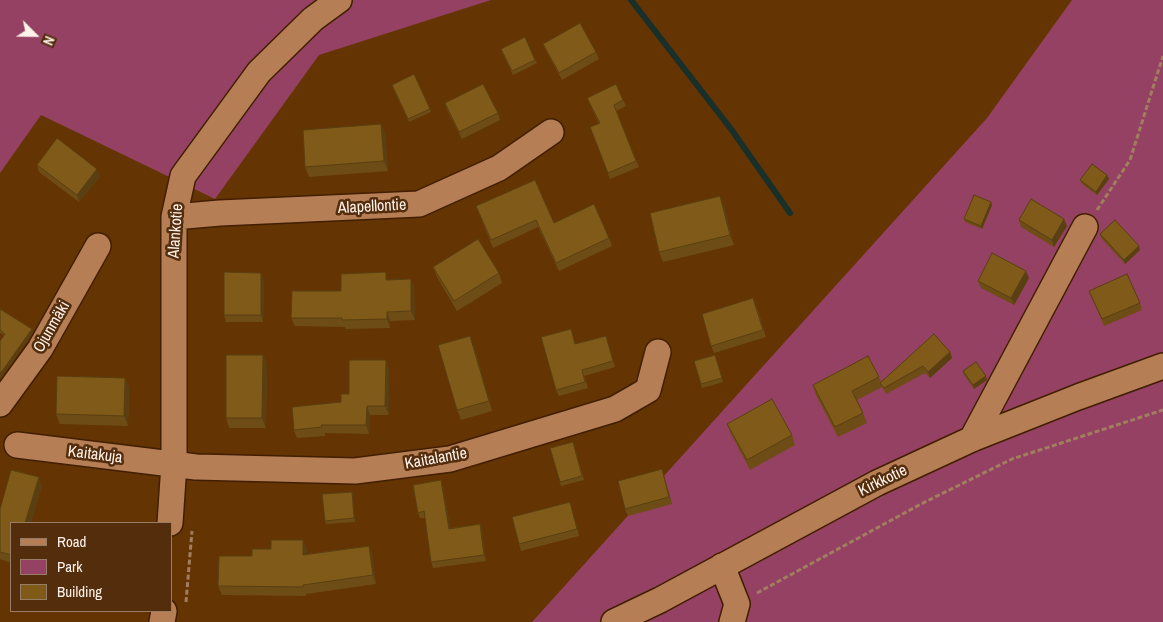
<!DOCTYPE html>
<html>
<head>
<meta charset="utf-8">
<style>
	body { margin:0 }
	#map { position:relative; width:1163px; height:622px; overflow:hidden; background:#653403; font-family:"Archivo Narrow",sans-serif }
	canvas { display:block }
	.legend { position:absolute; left:10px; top:522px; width:162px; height:90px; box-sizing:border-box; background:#532d0c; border:1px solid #987c65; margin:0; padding:6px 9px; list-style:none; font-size:15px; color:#fff2ea }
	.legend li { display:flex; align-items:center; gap:10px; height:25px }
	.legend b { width:25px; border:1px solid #987c65 }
	.north { position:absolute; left:10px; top:10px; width:50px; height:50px; -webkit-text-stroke:4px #532d0c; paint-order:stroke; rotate:113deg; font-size:14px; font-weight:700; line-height:20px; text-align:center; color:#fff2ea }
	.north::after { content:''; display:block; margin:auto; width:18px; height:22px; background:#fff2ea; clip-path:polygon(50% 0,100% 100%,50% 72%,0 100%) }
</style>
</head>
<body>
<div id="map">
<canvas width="1163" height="622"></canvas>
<ul class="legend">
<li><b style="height:6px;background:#b57e54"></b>Road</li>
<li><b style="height:14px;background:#954163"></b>Park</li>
<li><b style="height:14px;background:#7f5a18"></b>Building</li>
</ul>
<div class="north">N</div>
</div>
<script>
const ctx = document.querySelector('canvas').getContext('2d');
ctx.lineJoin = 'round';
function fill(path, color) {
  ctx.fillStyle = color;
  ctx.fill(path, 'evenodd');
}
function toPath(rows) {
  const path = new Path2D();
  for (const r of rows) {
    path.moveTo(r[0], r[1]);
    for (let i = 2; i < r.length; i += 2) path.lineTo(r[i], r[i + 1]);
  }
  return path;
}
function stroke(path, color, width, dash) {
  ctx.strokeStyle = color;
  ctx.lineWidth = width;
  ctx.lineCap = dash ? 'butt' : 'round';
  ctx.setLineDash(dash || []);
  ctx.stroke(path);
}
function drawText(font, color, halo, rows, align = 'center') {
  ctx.font = font + ' "Archivo Narrow",sans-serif';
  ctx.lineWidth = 5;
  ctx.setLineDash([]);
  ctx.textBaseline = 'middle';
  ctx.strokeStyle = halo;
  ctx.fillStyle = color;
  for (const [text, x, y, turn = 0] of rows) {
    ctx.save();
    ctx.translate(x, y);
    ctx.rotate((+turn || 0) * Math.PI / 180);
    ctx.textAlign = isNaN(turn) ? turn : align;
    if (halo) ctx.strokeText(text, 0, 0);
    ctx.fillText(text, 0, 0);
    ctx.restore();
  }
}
fill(toPath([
	[0,0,491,0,319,55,215,199,41,115,0,173],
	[1072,0,1163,0,1163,622,532,622,987,118]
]), '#954163');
stroke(toPath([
	[631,0,731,129,790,213]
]), '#19302a', 6);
const minor = toPath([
	[174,217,220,213,419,204,499,168,551,132],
	[0,404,40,349,98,246],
	[972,439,1085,227],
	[17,445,196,467,355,471,450,459,615,409,648,390,658,352],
	[170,523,174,464,174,217,183,176,259,72,313,19,339,0],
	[722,566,737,604,732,622],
	[162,622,164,611],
	[614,622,660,600,877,483,972,439,1078,397,1163,366]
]);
stroke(minor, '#421e00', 28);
stroke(toPath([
	[1097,210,1130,160,1163,56],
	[757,593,921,504,1012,459,1163,410],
	[186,602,192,531]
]), '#a17f5e', 3, [5, 2.5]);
stroke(minor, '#b57e54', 25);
fill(toPath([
	[543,44,596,52,599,59,562,80,546,51],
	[502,52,535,60,537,63,513,75],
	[393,88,430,109,431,112,409,122],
	[587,98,623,100,626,106,616,111,639,167,610,179,590,127,599,124],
	[445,103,498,113,500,120,462,139,447,110],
	[381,124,385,134,388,171,309,177,305,167],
	[37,165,100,176,79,202,39,172],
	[1107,175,1109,179,1097,195,1082,184,1080,180],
	[991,202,992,205,982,229,965,222,964,219],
	[476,206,554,223,609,238,612,246,559,271,538,227,493,248],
	[724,206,734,245,663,262,659,252],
	[1019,220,1067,226,1054,247,1021,227],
	[1100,234,1140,250,1125,264,1101,238],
	[433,267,499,273,502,283,457,311,437,277],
	[261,273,264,280,263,322,226,322,224,315],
	[1029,278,1014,305,981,288,978,281],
	[411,279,414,288,415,320,390,321,390,328,345,329,345,327,295,326,291,318,341,291,389,280],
	[1089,291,1140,303,1142,310,1104,326],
	[756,305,766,337,714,353,711,346],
	[0,309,32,329,33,332,0,379,0,341,4,335,0,333],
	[571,329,575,344,606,336,615,367,584,376,588,388,559,396,556,390],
	[474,346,492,411,461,420,457,410],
	[950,352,952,358,930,378,925,373,886,394,882,387,857,400,863,413,867,423,838,437,816,395,813,385,879,377,881,382],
	[263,355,267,365,266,428,229,428,226,418],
	[715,355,723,382,702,388,694,361],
	[389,369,389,415,370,415,369,434,325,433,325,436,297,438,294,430,341,402,349,394],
	[963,371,987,380,974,389,964,375],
	[125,378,129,388,128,426,60,424,56,414],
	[727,424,792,435,795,445,750,470,731,434],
	[574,445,584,480,561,486,560,482],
	[664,476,672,504,628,516,625,509],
	[42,485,31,523,11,523,11,563,0,559,0,509],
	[443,486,450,528,480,524,482,530,486,561,433,568,431,562,425,518,420,518,418,513],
	[352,492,353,496,355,522,326,524,325,521],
	[572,509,579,536,521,551,519,544],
	[303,540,307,549,307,554,369,546,372,555,376,584,306,594,306,596,222,595,218,586,252,556,271,549]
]), '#6d4d15');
fill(toPath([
	[381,124,385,134,388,171,384,161],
	[97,169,100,176,79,202,77,195],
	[1107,175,1109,179,1097,195,1096,192],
	[720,196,724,206,734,245,730,235],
	[991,202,992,205,982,229,981,226],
	[1064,219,1067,226,1054,247,1052,240],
	[1139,246,1140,250,1125,264,1124,260],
	[1026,271,1029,278,1014,305,1011,298],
	[261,273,264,280,263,322,261,315],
	[411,279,414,288,415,320,411,311],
	[387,312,390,321,390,328,387,319],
	[32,329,33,332,0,379,0,374],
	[470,336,474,346,492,411,489,401],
	[950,352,952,358,930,378,928,372],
	[263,355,267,365,266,428,262,418],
	[386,360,389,369,389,415,385,406],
	[986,376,987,380,974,389,973,385],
	[125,378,129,388,128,426,124,416],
	[367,406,370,415,369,434,366,425],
	[662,469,672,504,669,497],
	[39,477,42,485,31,523,25,523],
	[441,480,443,486,451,534,449,529],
	[352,492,353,496,355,522,354,518],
	[480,524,482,530,486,561,484,555],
	[303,540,307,549,307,564,303,555],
	[369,546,372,555,376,584,373,575]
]), '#593f11');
const building = toPath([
	[580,23,596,52,559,73,543,44,580,23],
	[525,37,535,60,512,71,501,49,525,37],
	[414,74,430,109,408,119,392,85,414,74],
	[483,84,498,113,459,132,445,103,483,84],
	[616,84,623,100,614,105,636,161,608,173,590,127,600,123,587,98,616,84],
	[381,124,384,161,305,167,303,130,381,124],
	[57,138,97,169,77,195,37,165,57,138],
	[1092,164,1107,175,1096,192,1080,180,1092,164],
	[535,180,554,223,594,204,609,238,556,263,536,220,491,240,476,206,535,180],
	[974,195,991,202,981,226,964,219,974,195],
	[720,196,730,235,659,252,650,213,720,196],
	[1031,199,1064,219,1052,240,1019,220,1031,199],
	[1115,220,1139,246,1124,260,1100,234,1115,220],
	[478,239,499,273,454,301,433,267,478,239],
	[992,253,1026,271,1011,298,978,281,992,253],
	[224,272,261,273,261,315,224,315,224,272],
	[386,272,386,280,411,279,411,311,387,312,387,319,342,320,342,318,291,318,292,291,341,291,341,274,386,272],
	[1127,274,1140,303,1102,319,1089,291,1127,274],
	[753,298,763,330,711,346,702,314,753,298],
	[0,309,32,329,0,374,0,341,5,334,0,330,0,309],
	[571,329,575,344,606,336,613,361,582,370,585,382,556,390,541,337,571,329],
	[934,334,950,352,928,372,923,366,884,388,880,383,934,334],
	[470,336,489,401,457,410,438,345,470,336],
	[226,355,263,355,262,418,226,418,226,355],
	[715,355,722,378,701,384,694,361,715,355],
	[868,356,879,377,852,391,863,413,835,427,813,385,868,356],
	[349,360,386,360,385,406,367,406,366,425,321,425,322,427,294,430,292,407,341,402,341,394,349,394,349,360],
	[976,362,986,376,973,385,963,371,976,362],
	[57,376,125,378,124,416,56,414,57,376],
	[772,399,792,435,747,460,727,424,772,399],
	[573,442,582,476,560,482,550,448,573,442],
	[662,469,669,497,625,509,618,481,662,469],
	[11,470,39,477,25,523,11,523,11,555,0,552,0,509,11,470],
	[441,480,449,529,480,524,484,555,431,562,424,511,418,513,413,485,441,480],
	[352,492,354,518,325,521,322,494,352,492],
	[570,502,577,529,519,544,512,517,570,502],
	[271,540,303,540,303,555,369,546,373,575,303,585,303,587,218,586,219,556,252,556,252,549,271,549,271,540]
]);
fill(building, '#7f5a18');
stroke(building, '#593f11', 1);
drawText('16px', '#fff2ea', '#532d0c', [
	["Alapellontie",372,207,-3],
	["Alankotie",176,231,-86],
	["Ojunmäki",52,327,-60],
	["Kaitakuja",95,455,7],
	["Kaitalantie",436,459,-10],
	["Kirkkotie",883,481,-26]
]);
</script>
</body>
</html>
